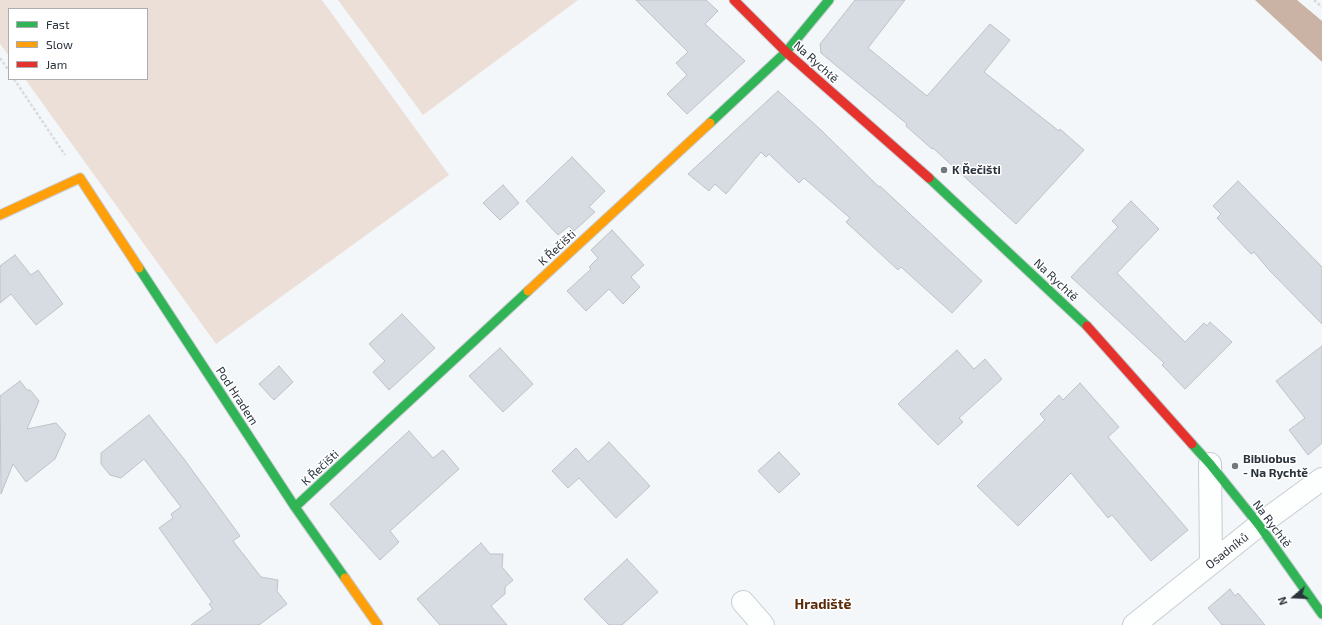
<!DOCTYPE html>
<html>
<head>
<meta charset="utf-8">
<style>
	body { margin:0 }
	#map { position:relative; width:1322px; height:625px; overflow:hidden; background:#f4f7fa; font-family:"Exo 2",sans-serif }
	canvas { display:block }
	.legend { position:absolute; left:8px; top:8px; width:140px; height:72px; box-sizing:border-box; background:#fff; border:1px solid #aaadb1; margin:0; padding:5px 7px; list-style:none; font-size:12px; color:#2a333c }
	.legend li { display:flex; align-items:center; gap:8px; height:20px }
	.legend b { width:20px; border:1px solid #aaadb1 }
	.north { position:absolute; left:1274px; top:577px; width:40px; height:40px; -webkit-text-stroke:3px #fff; paint-order:stroke; rotate:251deg; font-size:11px; font-weight:700; line-height:16px; text-align:center; color:#2a333c }
	.north::after { content:''; display:block; margin:auto; width:14px; height:18px; background:#2a333c; clip-path:polygon(50% 0,100% 100%,50% 72%,0 100%) }
</style>
</head>
<body>
<div id="map">
<canvas width="1322" height="625"></canvas>
<ul class="legend">
<li><b style="height:5px;background:#30b455"></b>Fast</li>
<li><b style="height:5px;background:#ff9f0a"></b>Slow</li>
<li><b style="height:5px;background:#e5322d"></b>Jam</li>
</ul>
<div class="north">N</div>
</div>
<script>
const ctx = document.querySelector('canvas').getContext('2d');
ctx.lineJoin = 'round';
function fill(path, color) {
  ctx.fillStyle = color;
  ctx.fill(path, 'evenodd');
}
function toPath(rows) {
  const path = new Path2D();
  for (const r of rows) {
    path.moveTo(r[0], r[1]);
    for (let i = 2; i < r.length; i += 2) path.lineTo(r[i], r[i + 1]);
  }
  return path;
}
function stroke(path, color, width, dash) {
  ctx.strokeStyle = color;
  ctx.lineWidth = width;
  ctx.lineCap = dash ? 'butt' : 'round';
  ctx.setLineDash(dash || []);
  ctx.stroke(path);
}
function drawText(font, color, halo, rows, align = 'center') {
  ctx.font = font + ' "Exo 2",sans-serif';
  ctx.lineWidth = 3;
  ctx.setLineDash([]);
  ctx.textBaseline = 'middle';
  ctx.strokeStyle = halo;
  ctx.fillStyle = color;
  for (const [text, x, y, turn = 0] of rows) {
    ctx.save();
    ctx.translate(x, y);
    ctx.rotate((+turn || 0) * Math.PI / 180);
    ctx.textAlign = isNaN(turn) ? turn : align;
    if (halo) ctx.strokeText(text, 0, 0);
    ctx.fillText(text, 0, 0);
    ctx.restore();
  }
}
fill(toPath([
	[0,0,322,0,449,175,216,344,25,79,147,79,147,9,9,9,9,56,0,44],
	[338,0,578,0,423,115]
]), '#ebdfd8');
fill(toPath([
	[1255,0,1297,0,1322,21,1322,62]
]), '#cab2a4');
const building = toPath([
	[636,0,706,0,718,11,705,24,745,61,687,114,667,94,687,75,676,63,688,52,636,0],
	[855,0,905,0,868,48,927,96,990,24,1010,40,984,72,1059,131,1060,129,1084,150,1016,224,933,148,932,149,906,126,907,124,821,53,820,44,855,0],
	[778,91,821,130,879,187,880,186,982,281,952,313,901,267,898,270,846,222,850,218,804,178,799,183,769,154,766,157,761,152,726,194,715,184,709,191,688,174,778,91],
	[572,157,605,191,589,207,595,212,574,231,569,226,558,235,526,201,572,157],
	[1238,181,1322,267,1322,324,1269,270,1254,252,1251,254,1217,218,1221,214,1213,206,1238,181],
	[503,185,519,203,500,220,483,203,503,185],
	[1131,201,1159,229,1117,273,1185,342,1204,323,1207,326,1210,322,1232,342,1185,389,1162,365,1164,363,1071,277,1118,227,1112,221,1131,201],
	[612,230,644,265,631,277,640,287,623,304,609,289,586,311,567,291,591,269,589,267,598,258,591,250,612,230],
	[15,255,31,275,38,270,63,304,36,325,11,294,0,303,0,266,15,255],
	[402,314,435,348,389,390,373,372,385,361,369,344,402,314],
	[1322,346,1322,443,1308,455,1289,430,1305,418,1276,381,1322,346],
	[500,348,533,384,503,412,469,376,500,348],
	[957,350,974,369,985,359,1002,379,959,418,963,422,938,445,898,404,957,350],
	[279,366,293,382,274,400,259,384,279,366],
	[20,381,27,390,30,390,39,401,27,429,56,423,66,434,55,459,26,482,13,464,1,494,0,396,20,381],
	[1080,383,1119,427,1108,437,1188,530,1151,561,1112,515,1108,518,1071,473,1018,526,977,486,1045,420,1040,414,1059,395,1063,400,1080,383],
	[149,415,184,459,240,536,233,541,261,577,278,580,277,591,287,604,259,625,191,625,213,609,209,604,212,602,159,528,173,518,171,514,181,507,144,459,121,478,110,475,101,464,101,453,149,415],
	[409,431,433,458,443,450,459,469,390,531,399,542,380,560,330,504,409,431],
	[609,442,650,486,616,518,579,478,568,488,552,471,576,448,588,462,609,442],
	[779,452,800,474,779,493,758,471,779,452],
	[481,543,490,554,503,554,502,567,513,580,505,587,505,594,491,606,507,625,440,625,417,599,481,543],
	[627,559,658,592,622,625,609,625,584,599,627,559],
	[1230,589,1235,596,1238,593,1265,625,1222,625,1208,608,1230,589]
]);
fill(building, '#d6dce2');
stroke(building, '#bcc2c7', 1);
const street = toPath([
	[1210,464,1211,563],
	[743,602,763,625],
	[1134,625,1259,525,1322,479]
]);
const fast = toPath([
	[710,123,786,52,829,0],
	[929,178,1087,326],
	[139,268,295,507,345,578],
	[1192,444,1210,464,1259,525,1322,614],
	[295,507,528,291]
]);
const slow = toPath([
	[0,215,80,178,139,268],
	[528,291,710,123],
	[345,578,378,625]
]);
const jam = toPath([
	[734,0,786,52,929,178],
	[1087,326,1192,444]
]);
stroke(street, '#c7cdd2', 24);
stroke(fast, '#c7cdd2', 11);
stroke(slow, '#c7cdd2', 11);
stroke(jam, '#c7cdd2', 11);
stroke(toPath([
	[1314,0,1322,7],
	[0,58,9,71],
	[14,79,65,155]
]), '#d9dadb', 2.5, [3, 2]);
stroke(street, '#fdfefe', 22);
stroke(fast, '#30b455', 9);
stroke(slow, '#ff9f0a', 9);
stroke(jam, '#e5322d', 9);
for (const [x, y, r, color] of [
	[944,170,4,"#71787e"],
	[1235,466,4,"#71787e"]
]) {
  const dot = new Path2D();
  dot.arc(x, y, r, 0, 2 * Math.PI);
  ctx.fillStyle = color;
  ctx.fill(dot);
  stroke(dot, '#fff', 1.5);
}
drawText('12px', '#2a333c', '#fff', [
	["Na Rychtě",816,62,42],
	["K Řečišti",557,248,-43],
	["Na Rychtě",1056,280,43],
	["Pod Hradem",237,396,57],
	["K Řečišti",320,468,-43],
	["Na Rychtě",1272,524,53],
	["Osadníků",1227,551,-38]
]);
drawText('bold 12px', '#2a333c', '#fff', [
	["K Řečišti",952,170],
	["Bibliobus",1243,459],
	["- Na Rychtě",1243,473]
], 'left');
drawText('bold 14px', '#5a2c0b', '#fff', [
	["Hradiště",823,604]
]);
</script>
</body>
</html>
